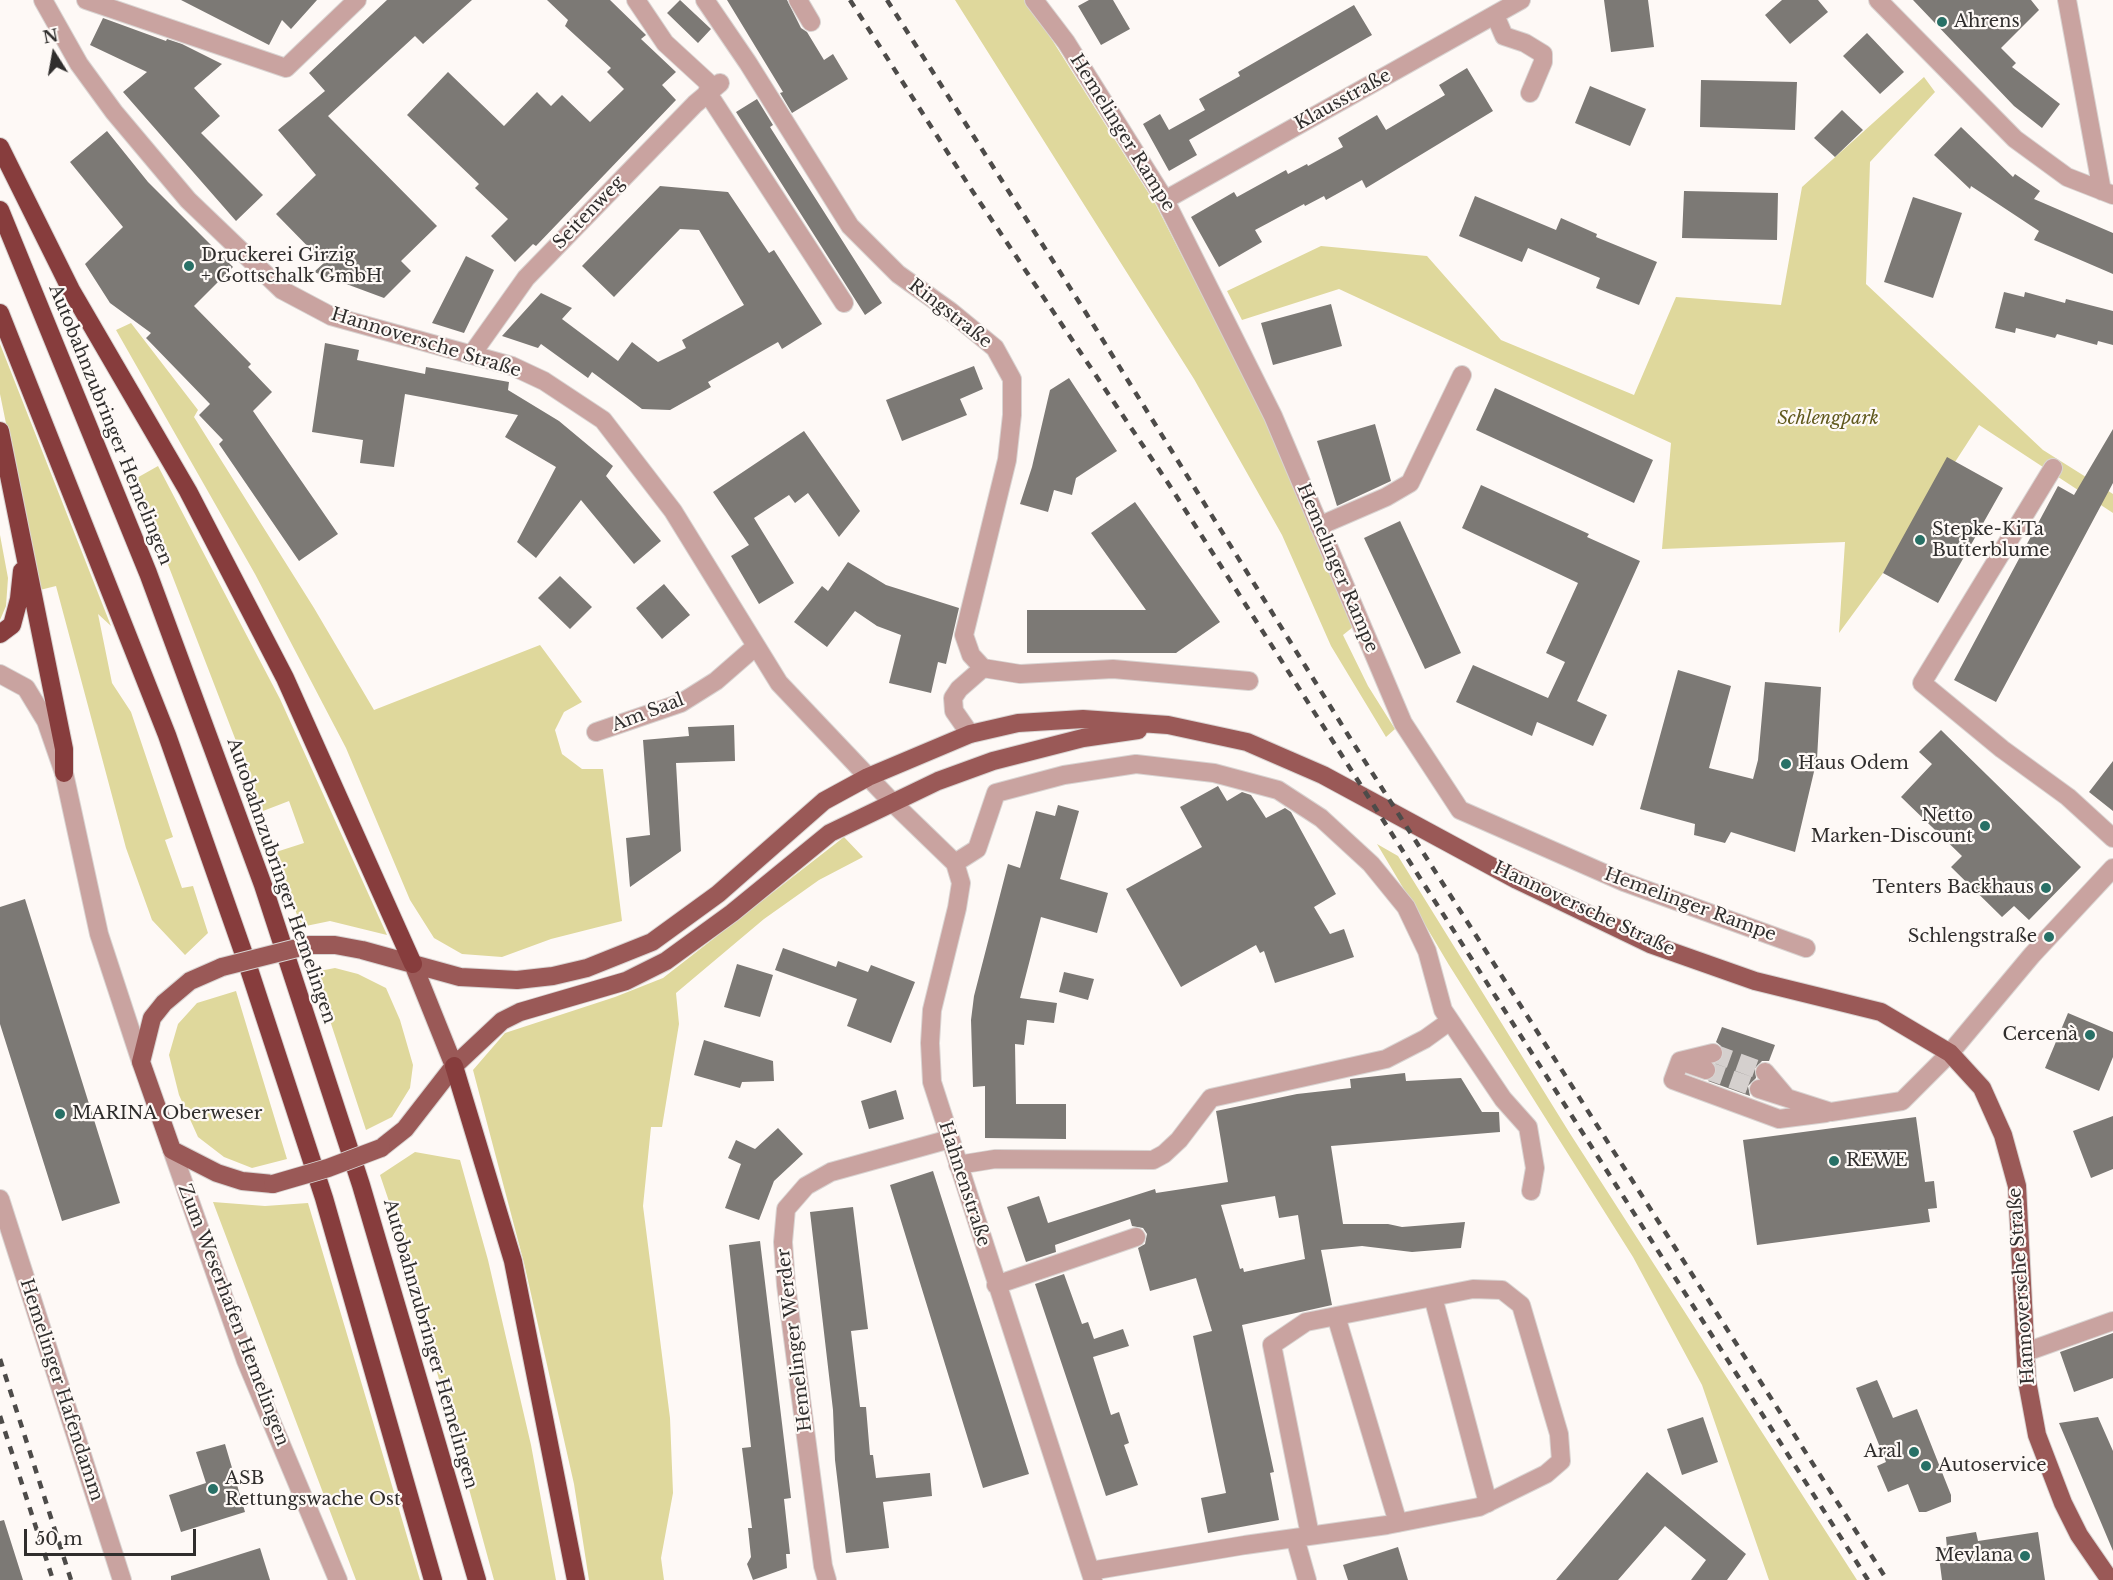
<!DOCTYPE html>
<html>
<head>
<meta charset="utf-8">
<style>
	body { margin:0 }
	#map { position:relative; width:2113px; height:1580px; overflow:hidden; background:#fef9f6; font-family:"Libre Baskerville",serif }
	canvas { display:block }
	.north { position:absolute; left:24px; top:24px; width:60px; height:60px; -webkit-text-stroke:4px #fef9f6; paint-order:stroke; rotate:349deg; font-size:16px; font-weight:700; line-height:24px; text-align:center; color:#302e2d }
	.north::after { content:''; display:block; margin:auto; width:21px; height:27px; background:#302e2d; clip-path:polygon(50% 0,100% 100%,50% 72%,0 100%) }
	.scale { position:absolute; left:24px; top:1529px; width:172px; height:27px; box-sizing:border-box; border:3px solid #302e2d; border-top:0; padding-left:8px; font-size:18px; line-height:21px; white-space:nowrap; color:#302e2d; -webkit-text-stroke:4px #fef9f6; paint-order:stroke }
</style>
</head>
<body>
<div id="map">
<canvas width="2113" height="1580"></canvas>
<div class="north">N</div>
<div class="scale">50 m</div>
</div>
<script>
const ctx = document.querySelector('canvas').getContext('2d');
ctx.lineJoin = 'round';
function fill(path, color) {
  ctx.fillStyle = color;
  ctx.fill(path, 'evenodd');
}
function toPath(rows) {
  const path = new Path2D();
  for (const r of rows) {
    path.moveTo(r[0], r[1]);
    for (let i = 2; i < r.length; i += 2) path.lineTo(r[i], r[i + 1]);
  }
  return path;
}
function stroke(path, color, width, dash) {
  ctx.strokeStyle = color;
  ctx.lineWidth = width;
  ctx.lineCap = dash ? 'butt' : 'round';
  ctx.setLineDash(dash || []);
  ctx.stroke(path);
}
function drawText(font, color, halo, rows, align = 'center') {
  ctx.font = font + ' "Libre Baskerville",serif';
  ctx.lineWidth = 4.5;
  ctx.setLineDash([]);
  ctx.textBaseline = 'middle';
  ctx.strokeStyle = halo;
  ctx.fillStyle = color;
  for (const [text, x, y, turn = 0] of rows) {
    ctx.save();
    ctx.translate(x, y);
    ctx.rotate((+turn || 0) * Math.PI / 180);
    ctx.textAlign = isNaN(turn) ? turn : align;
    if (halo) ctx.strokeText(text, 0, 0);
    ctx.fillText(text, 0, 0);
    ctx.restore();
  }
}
fill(toPath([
	[955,0,1027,0,1156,205,1260,409,1353,627,1343,635,1368,686,1395,729,1386,737,1331,646,1282,535,1194,379],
	[1924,77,1935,92,1870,162,1866,284,2043,450,2113,494,2113,513,1979,425,1883,573,1839,633,1845,542,1662,549,1671,443,1339,289,1242,320,1227,291,1321,246,1427,256,1501,340,1634,395,1676,297,1781,305,1802,187],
	[131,323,198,410,194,417,314,608,374,710,540,645,582,702,564,712,555,730,562,754,582,769,603,769,622,921,551,939,502,957,462,954,434,938,410,900,346,748,255,574,116,330],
	[0,344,111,626,98,614,112,683,131,712,173,837,165,840,182,888,193,886,208,933,185,955,152,920,126,848,56,586,40,590,0,394],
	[158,466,280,699,387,935,330,921,301,927,276,852,304,843,289,801,263,811,135,479],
	[0,535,8,578,6,606,0,620],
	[844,837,863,857,819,880,764,919,676,993,679,1024,662,1127,651,1127,643,1206,670,1418,673,1493,661,1558,664,1580,589,1580,574,1484,524,1263,473,1070,505,1033,615,997,663,978],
	[1377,844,1398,856,1569,1132,1857,1580,1769,1580,1702,1385,1633,1257,1449,965],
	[335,968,358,974,386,988,400,1020,413,1065,410,1088,392,1117,366,1130,314,972],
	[236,991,287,1159,252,1168,224,1157,198,1137,179,1095,169,1055,178,1024,197,1003],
	[415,1152,460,1160,488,1260,531,1445,556,1580,494,1580,395,1219,380,1175],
	[213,1202,265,1206,308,1203,420,1580,356,1580]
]), '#dfd89c');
fill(toPath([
	[181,0,317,0,291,29,282,20,269,45],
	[387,0,472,0,423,44,415,36,328,116,437,226,401,261,411,271,384,298,314,272,324,263,276,214,316,175,278,130,325,91,309,73],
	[547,0,610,0,644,33,646,35,641,39,676,72,662,85,676,100,536,246,533,244,515,262,491,236,508,219,475,188,479,184,407,115,448,72,504,126,537,92,551,106,562,95,590,122,624,89,607,72,611,68,565,26,568,20],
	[680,0,711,29,698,43,667,13],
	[727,0,787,0,801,28,807,32,824,60,833,54,848,79,792,113,780,93,783,92],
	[1089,0,1113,0,1130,29,1101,45,1078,6],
	[1604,0,1648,0,1654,47,1611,52],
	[1782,0,1818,0,1828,12,1790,44,1765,15],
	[1913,0,2031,0,2039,10,2001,48,2016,63,2012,67,2060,104,2042,128,2014,106],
	[1354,5,1372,35,1189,140,1197,155,1169,171,1143,124,1160,114,1169,130,1205,110,1199,99,1240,76,1238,72],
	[103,18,166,41,167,39,182,44,222,64,194,88,220,116,201,133,263,195,236,221,123,92,147,72,90,45],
	[1867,33,1904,72,1880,94,1843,56],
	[1467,68,1493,111,1366,188,1362,180,1326,200,1324,196,1305,206,1304,204,1255,230,1262,242,1219,267,1191,217,1234,192,1237,197,1286,170,1288,174,1307,164,1308,166,1343,147,1338,138,1377,115,1386,130,1445,95,1439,85],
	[1701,80,1797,82,1795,130,1700,127],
	[1590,86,1646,109,1630,146,1575,123],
	[757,99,773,125,770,127,882,303,865,315,736,112],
	[1842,110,1863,130,1835,157,1814,138],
	[1961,127,2013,177,2015,174,2040,191,2034,199,2113,233,2113,274,2034,240,2039,231,1971,186,1970,189,1934,155],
	[107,131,148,182,233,267,194,306,251,364,248,367,272,392,253,411,338,534,299,561,219,444,223,440,199,415,210,404,146,338,151,333,110,303,85,264,123,227,70,162],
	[660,186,728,192,769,253,774,250,822,324,782,349,778,342,708,382,711,387,670,410,642,409,592,372,588,378,541,344,538,348,502,336,541,293,572,308,562,319,618,361,632,342,658,362,686,348,682,340,744,305,699,230,680,229,614,297,582,266],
	[1684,191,1778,193,1777,240,1682,238],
	[1475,196,1556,230,1561,218,1597,234,1596,237,1657,262,1639,305,1596,288,1600,278,1528,248,1522,262,1459,236],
	[1913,197,1962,213,1933,298,1884,282],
	[466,256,494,270,464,333,432,323],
	[2004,292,2024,297,2025,292,2065,303,2066,299,2113,311,2113,345,2098,341,2097,345,2057,334,2055,338,2016,328,2015,333,1995,328],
	[1331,304,1342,346,1273,365,1261,323],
	[325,343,359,350,357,360,425,374,426,367,509,382,508,390,559,421,613,466,606,476,661,541,634,564,581,500,536,558,517,542,556,467,505,437,518,415,405,394,394,467,360,463,363,440,312,432],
	[974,366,983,389,960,399,967,415,902,441,886,400],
	[1069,378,1117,451,1076,478,1072,495,1054,490,1048,512,1020,504,1032,467,1050,390],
	[1495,388,1653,460,1634,503,1476,430],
	[1375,424,1391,481,1337,506,1317,441],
	[2113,429,2113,483,1996,702,1954,680,2058,486,2074,495],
	[804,431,860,511,839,537,808,493,795,503,789,495,754,518,794,583,759,604,731,556,749,545,713,492],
	[1947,457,2003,488,1938,603,1883,573],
	[1481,485,1589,534,1587,537,1640,561,1577,701,1607,715,1593,746,1537,722,1532,736,1456,702,1473,665,1548,698,1565,662,1546,653,1578,583,1462,528],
	[1135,502,1220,622,1176,653,1027,653,1027,610,1146,610,1091,533],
	[1400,521,1461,653,1425,669,1364,538],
	[848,562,886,585,959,608,946,664,938,662,931,693,889,683,901,635,877,626,855,611,827,647,794,622,822,586,828,591],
	[560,576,592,607,570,629,538,598],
	[664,584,690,615,662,639,636,608],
	[1678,670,1731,686,1709,768,1753,779,1758,760,1765,682,1821,687,1817,759,1795,852,1731,832,1725,843,1694,835,1695,824,1640,809],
	[734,725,735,761,676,763,681,851,630,887,626,838,650,835,643,740,689,736,688,727],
	[1941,730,2081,867,2029,920,2014,906,2002,917,1951,867,1962,856,1901,797,1932,764,1919,752],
	[2113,761,2113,811,2089,792],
	[1218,786,1227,801,1242,792,1251,795,1266,818,1285,808,1291,812,1336,894,1314,907,1330,934,1344,929,1354,957,1275,983,1264,951,1260,953,1256,945,1181,987,1126,889,1202,847,1180,807],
	[1058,805,1079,811,1060,879,1108,893,1097,933,1041,917,1020,998,1057,1003,1054,1023,1027,1020,1024,1045,1015,1044,1016,1104,1066,1104,1066,1139,985,1138,985,1086,973,1087,971,1020,974,996,1008,864,1020,868,1036,811,1055,816],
	[25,899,120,1203,62,1221,0,1024,0,907],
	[783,948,836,967,838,961,868,972,871,965,915,982,891,1043,847,1026,857,999,775,970],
	[737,964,773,975,760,1017,724,1007],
	[1064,972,1094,979,1088,1000,1059,992],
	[2068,1013,2113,1032,2113,1057,2099,1091,2045,1068],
	[1722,1027,1775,1045,1769,1061,1762,1061,1755,1068,1756,1078,1748,1086,1750,1096,1708,1081,1716,1074,1715,1064,1724,1056,1721,1046,1716,1042],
	[704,1040,773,1061,774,1081,742,1082,740,1088,694,1075],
	[1405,1073,1406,1081,1461,1078,1482,1112,1499,1112,1500,1132,1331,1146,1343,1224,1388,1224,1402,1227,1465,1222,1461,1248,1412,1252,1362,1246,1321,1250,1332,1305,1242,1325,1274,1472,1270,1473,1279,1520,1208,1533,1201,1498,1226,1493,1193,1336,1212,1331,1196,1278,1150,1291,1138,1248,1145,1244,1147,1234,1143,1228,1132,1226,1130,1219,1055,1245,1056,1252,1026,1262,1007,1207,1039,1196,1048,1223,1155,1189,1156,1193,1228,1182,1216,1111,1297,1094,1351,1088,1350,1079],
	[1275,1196,1279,1218,1298,1215,1305,1259,1244,1272,1243,1268,1240,1269,1221,1205],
	[896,1090,904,1119,869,1129,861,1101],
	[2113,1116,2113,1169,2091,1178,2073,1131],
	[1916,1117,1925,1182,1934,1181,1937,1208,1928,1209,1930,1222,1757,1245,1743,1140],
	[778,1128,803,1154,774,1181,759,1220,725,1208,741,1164,728,1158,736,1140,755,1149],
	[933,1171,1029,1474,983,1488,890,1185],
	[853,1207,868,1329,851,1331,860,1407,866,1407,870,1455,873,1455,876,1478,930,1473,932,1496,883,1502,889,1548,846,1553,835,1460,833,1410,810,1212],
	[760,1241,791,1498,784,1499,790,1554,786,1554,787,1568,753,1580,747,1564,751,1557,748,1528,752,1528,742,1448,751,1447,729,1245],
	[1064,1274,1082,1324,1088,1322,1094,1339,1123,1329,1129,1346,1093,1357,1111,1415,1119,1412,1129,1443,1124,1445,1138,1485,1106,1496,1035,1284],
	[2113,1333,2113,1378,2074,1392,2060,1352],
	[1877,1380,1893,1418,1917,1409,1951,1495,1951,1502,1926,1512,1919,1512,1908,1484,1888,1492,1877,1466,1886,1462,1856,1388],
	[1703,1417,1718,1462,1682,1475,1667,1429],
	[2098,1417,2113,1451,2113,1551,2059,1423],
	[225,1444,245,1512,181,1532,169,1495,206,1483,196,1452],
	[1647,1472,1746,1554,1727,1580,1691,1580,1706,1560,1665,1526,1618,1580,1556,1580],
	[4,1520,23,1580,0,1580,0,1521],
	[1976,1532,1978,1541,2038,1532,2045,1580,1942,1580,1938,1549,1947,1548,1946,1537],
	[1398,1547,1408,1580,1348,1580,1343,1565],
	[260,1548,270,1580,171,1580,171,1576]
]), '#7c7975');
stroke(toPath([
	[1713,1053,1765,1072],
	[1706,1070,1759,1089]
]), '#d5d0ce', 18, [18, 9]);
const minor = toPath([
	[43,0,79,64,114,112,188,200,282,290,331,316,512,366,544,381,603,420,673,511,779,683,892,802,955,863,961,883,957,908,932,1010,930,1043,932,1082,1093,1580],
	[86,0,286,68,357,0],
	[636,0,665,43,714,88],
	[705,0,748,63,850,226,898,274,950,311,995,348,1012,379,1012,415,1007,460,964,635,971,655,983,668],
	[798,0,811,22],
	[1034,0,1066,42,1165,200,1273,416,1403,723,1460,810,1624,882,1806,948],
	[1878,0,2015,139,2067,177,2113,195],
	[2067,0,2102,191],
	[1495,15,1504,36,1525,43,1543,54,1543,62,1530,93],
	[707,92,844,303],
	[1165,200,1521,0],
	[472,354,526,278,695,104,720,83],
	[2053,468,1922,683,2002,749,2068,797,2113,838],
	[1319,526,1386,497,1410,483,1462,375],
	[983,668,1020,674,1113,669,1249,681],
	[0,674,26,688,46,721,64,773,99,934,141,1062],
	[596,732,681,703,716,681,755,647],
	[970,734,954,711,953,698,959,689,983,668],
	[955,863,977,849,996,793,1064,775,1136,764,1214,773,1278,790,1321,818,1371,864,1406,907,1427,951,1443,1010,1503,1099,1528,1127,1535,1168,1531,1191],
	[1680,1061,1713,1053],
	[1706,1070,1680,1061,1673,1080,1779,1119,1826,1113],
	[1765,1072,1787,1098],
	[1759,1089,1831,1112,1902,1101,1950,1053,2032,955,2113,868],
	[172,1150,246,1361,338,1580],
	[958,1165,995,1159,1153,1160,1164,1154,1179,1140,1211,1098,1386,1059,1425,1039,1450,1021],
	[0,1199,122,1580],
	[996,1285,1136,1237],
	[1433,1297,1488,1503],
	[1336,1316,1398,1523],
	[2026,1352,2113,1321],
	[1295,1538,1307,1580],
	[1090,1571,1245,1545,1387,1525,1479,1507,1546,1474,1561,1461,1559,1434,1521,1305,1502,1290,1473,1289,1306,1322,1272,1345,1310,1535],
	[827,1580,823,1566,786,1285,783,1242,786,1209,806,1186,831,1172,950,1139]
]);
const major = toPath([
	[309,945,335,945,362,950,460,977,517,980,553,976,587,968,652,942,718,894,824,801,868,777,970,734,1018,723,1083,719,1168,725,1247,742,1323,775,1517,880,1650,944,1755,981,1881,1012,1950,1053,1982,1088,2003,1135,2017,1186,2027,1381,2037,1435,2063,1503,2079,1535,2110,1580],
	[413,964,454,1066],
	[222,967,190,981,164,1003,152,1018,141,1062,172,1150,217,1173,242,1181,273,1184],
	[381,1148,405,1129,454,1066,502,1021,520,1012,626,981,666,961,732,913,830,833,938,781,993,761,1083,738,1138,730]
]);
const highway = toPath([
	[0,147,71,290,188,491,285,678,413,964],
	[0,210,148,573,263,885,361,1185,477,1580],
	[0,313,167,735,247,963,324,1198,433,1580],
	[0,431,64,749,64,773],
	[0,634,12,625,19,599,22,571],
	[454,1066,513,1261,576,1580]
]);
stroke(minor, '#d9d4d2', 20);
stroke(major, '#d9d4d2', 20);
stroke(highway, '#d9d4d2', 20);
stroke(minor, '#c9a3a0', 18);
stroke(major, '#9a5957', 18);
stroke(highway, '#873d3d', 18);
stroke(toPath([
	[850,0,973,192,1168,483,1868,1580],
	[887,0,1086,313,1350,738,1887,1580],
	[0,1359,71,1580],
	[0,1416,53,1580]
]), '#4d4b49', 4.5, [8, 8]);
const majorBridge = toPath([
	[222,967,309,945],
	[273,1184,328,1168,381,1148]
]);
stroke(majorBridge, '#d9d4d2', 20, []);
stroke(majorBridge, '#9a5957', 18);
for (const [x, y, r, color] of [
	[1942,22,6,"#287066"],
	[189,266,6,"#287066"],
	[1920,540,6,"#287066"],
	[1786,764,6,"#287066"],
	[1985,826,6,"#287066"],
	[2046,888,6,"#287066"],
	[2049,937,6,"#287066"],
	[2090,1035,6,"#287066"],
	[60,1114,6,"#287066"],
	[1834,1161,6,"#287066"],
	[1914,1452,6,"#287066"],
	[1926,1466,6,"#287066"],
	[213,1489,6,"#287066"],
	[2025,1556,6,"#287066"]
]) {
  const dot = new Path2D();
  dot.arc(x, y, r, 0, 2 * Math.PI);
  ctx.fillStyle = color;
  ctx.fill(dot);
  stroke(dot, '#fef9f6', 2);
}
drawText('18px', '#302e2d', '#fef9f6', [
	["Ahrens",1954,22],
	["Druckerei Girzig",201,256],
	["+ Gottschalk GmbH",201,277],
	["Stepke-KiTa",1932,530],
	["Butterblume",1932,551],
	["Haus Odem",1798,764],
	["Netto",1973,816,"right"],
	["Marken-Discount",1973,837,"right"],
	["Tenters Backhaus",2034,888,"right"],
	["Schlengstraße",2037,937,"right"],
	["Cercenà",2078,1035,"right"],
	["MARINA Oberweser",72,1114],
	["REWE",1846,1161],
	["Aral",1902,1452,"right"],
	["Autoservice",1938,1466],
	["ASB",225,1479],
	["Rettungswache Ost",225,1500],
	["Mevlana",2013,1556,"right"]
], 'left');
drawText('18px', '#302e2d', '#fef9f6', [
	["Klausstraße",1343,100,-29],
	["Hemelinger Rampe",1122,133,58],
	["Seitenweg",589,213,-46],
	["Ringstraße",950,314,38],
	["Hannoversche Straße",426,343,17],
	["Autobahnzubringer Hemelingen",110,425,68],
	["Hemelinger Rampe",1337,568,67],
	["Am Saal",648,713,-21],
	["Autobahnzubringer Hemelingen",281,881,71],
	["Hemelinger Rampe",1690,905,20],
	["Hannoversche Straße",1584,909,25],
	["Hahnenstraße",964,1184,72],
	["Hannoversche Straße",2022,1286,-94],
	["Zum Weserhafen Hemelingen",233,1315,69],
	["Hemelinger Werder",795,1340,-97],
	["Autobahnzubringer Hemelingen",430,1344,74],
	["Hemelinger Hafendamm",61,1390,72]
]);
drawText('italic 18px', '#60591d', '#fef9f6', [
	["Schlengpark",1828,419]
]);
</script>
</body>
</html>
